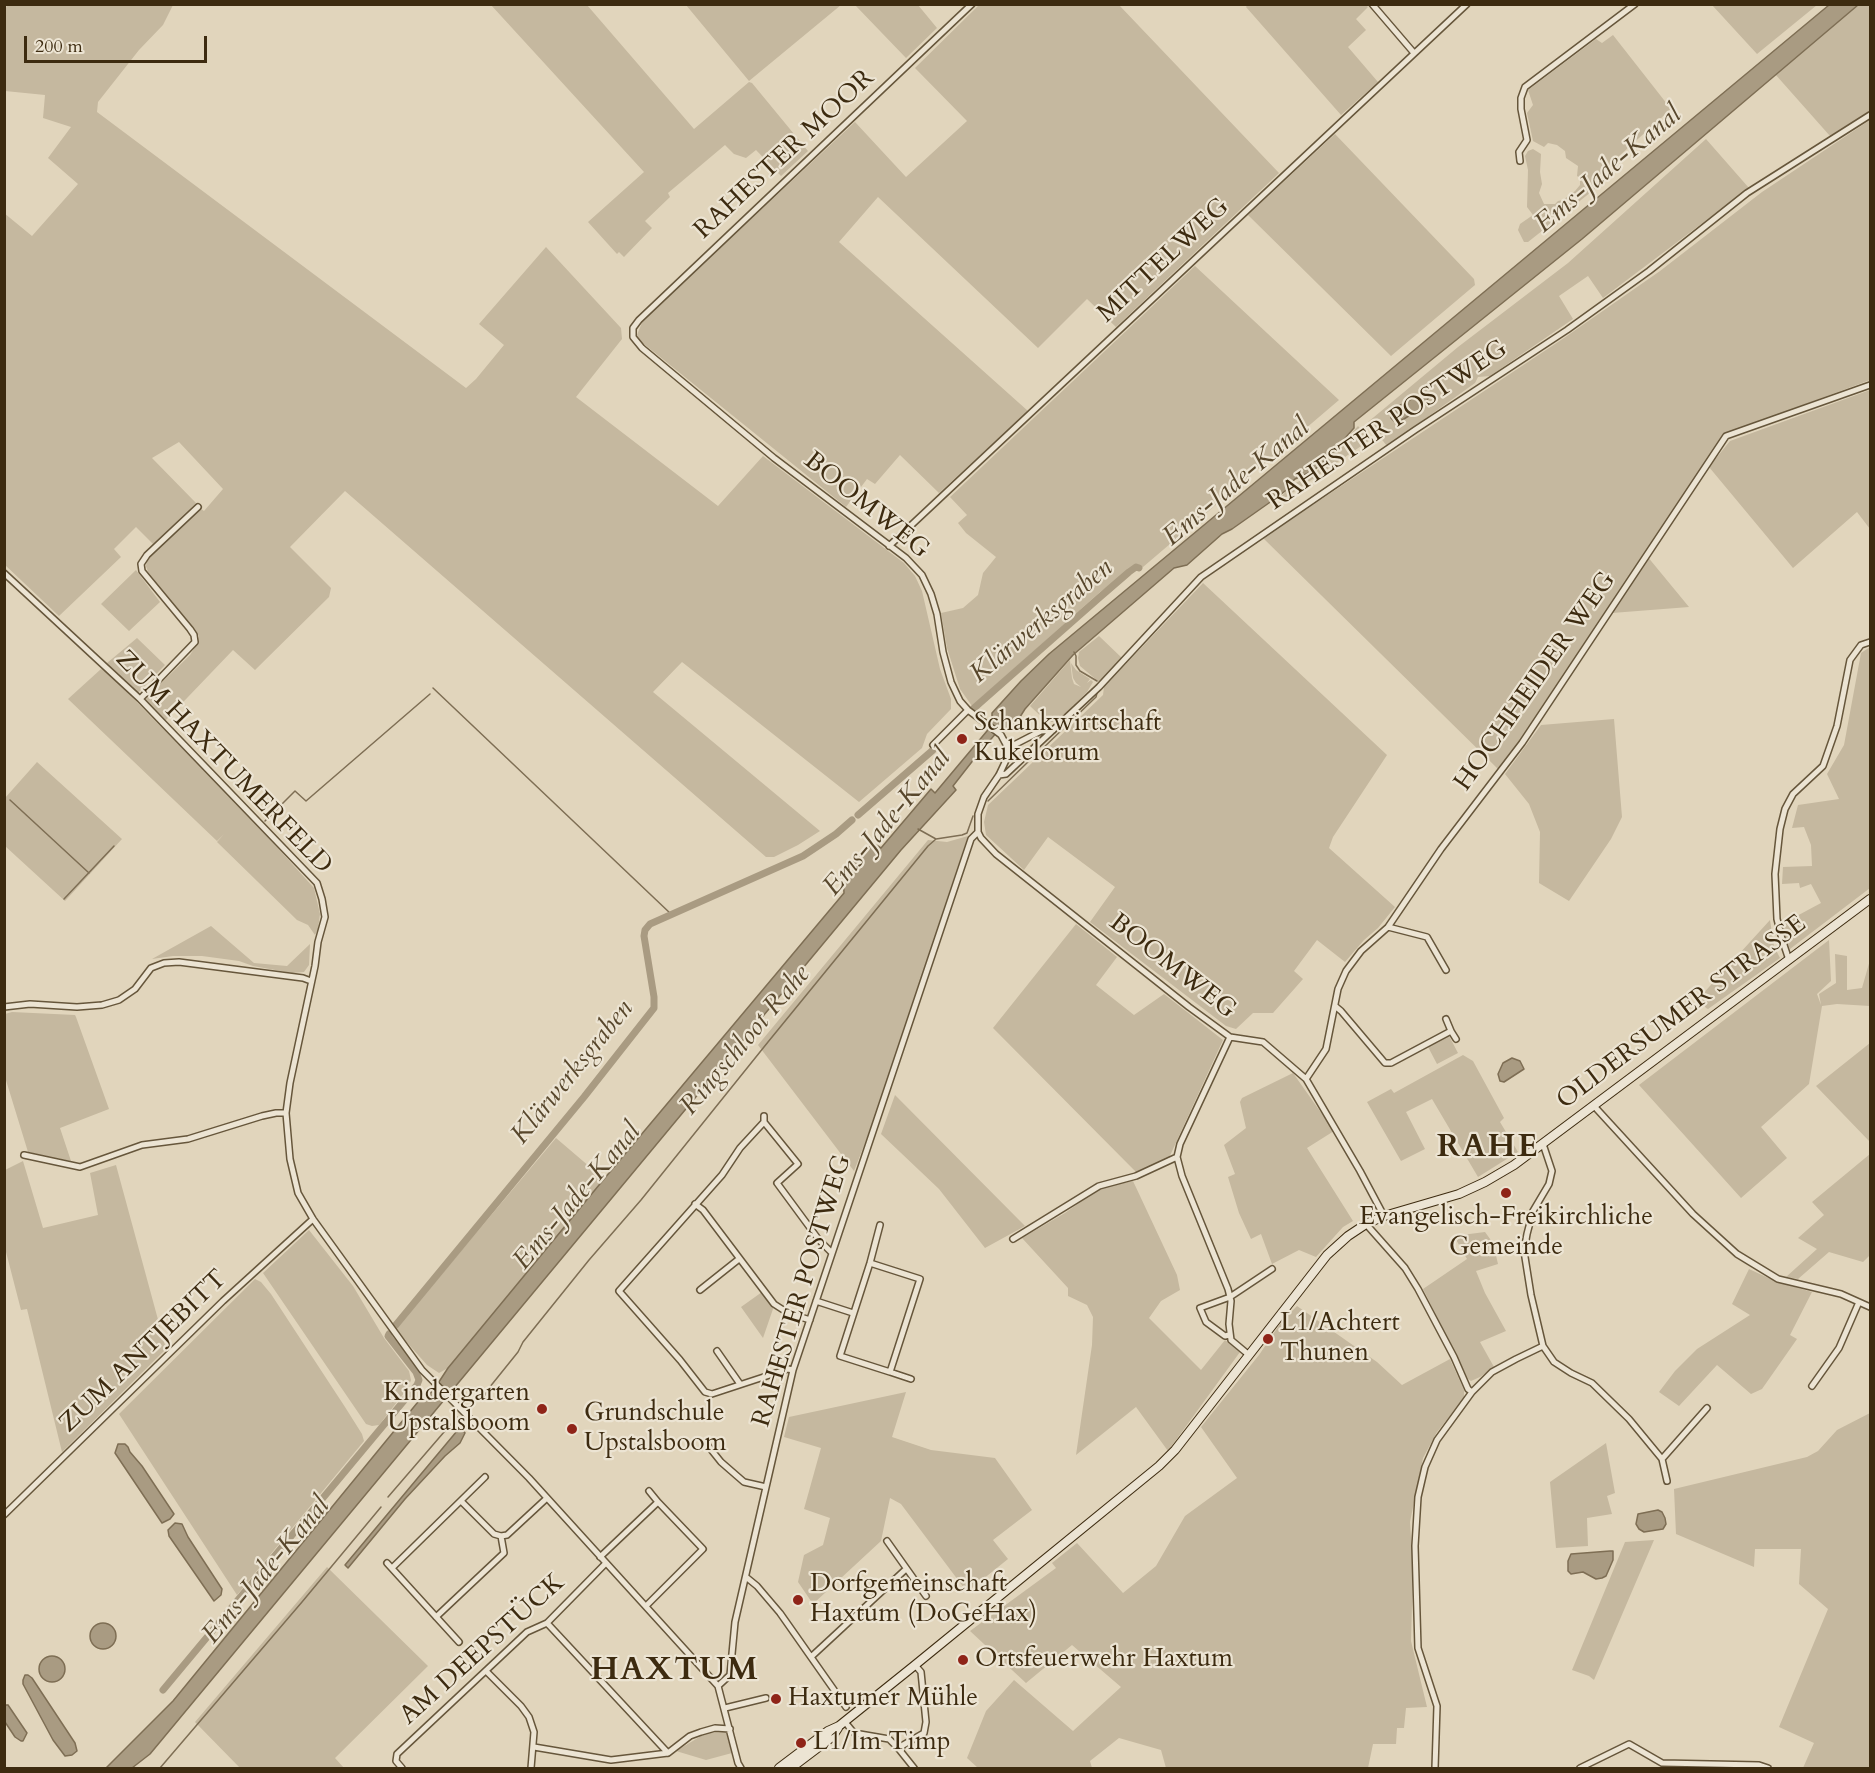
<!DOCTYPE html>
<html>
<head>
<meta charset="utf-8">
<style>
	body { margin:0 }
	#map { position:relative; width:1875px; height:1773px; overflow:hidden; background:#e1d5bc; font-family:Cardo,serif }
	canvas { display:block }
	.frame { position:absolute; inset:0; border:6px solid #3d2b10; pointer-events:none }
	.scale { position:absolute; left:24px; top:36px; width:183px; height:27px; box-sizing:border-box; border:3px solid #3d2b10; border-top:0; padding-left:8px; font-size:18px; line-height:21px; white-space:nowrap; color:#3d2b10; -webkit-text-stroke:4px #ece4d3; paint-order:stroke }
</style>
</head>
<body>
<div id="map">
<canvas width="1875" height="1773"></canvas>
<div class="frame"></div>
<div class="scale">200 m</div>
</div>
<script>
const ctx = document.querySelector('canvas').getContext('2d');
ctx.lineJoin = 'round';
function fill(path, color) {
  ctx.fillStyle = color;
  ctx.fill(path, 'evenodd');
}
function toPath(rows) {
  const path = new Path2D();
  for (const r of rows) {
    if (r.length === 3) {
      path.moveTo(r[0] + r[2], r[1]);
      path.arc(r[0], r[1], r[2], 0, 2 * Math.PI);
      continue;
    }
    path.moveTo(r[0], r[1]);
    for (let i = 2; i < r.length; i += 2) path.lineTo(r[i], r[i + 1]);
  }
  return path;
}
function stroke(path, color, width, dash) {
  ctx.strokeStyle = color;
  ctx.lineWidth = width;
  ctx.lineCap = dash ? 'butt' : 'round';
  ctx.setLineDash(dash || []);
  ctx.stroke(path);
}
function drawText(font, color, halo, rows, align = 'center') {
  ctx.font = font + ' Cardo,serif';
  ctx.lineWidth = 4.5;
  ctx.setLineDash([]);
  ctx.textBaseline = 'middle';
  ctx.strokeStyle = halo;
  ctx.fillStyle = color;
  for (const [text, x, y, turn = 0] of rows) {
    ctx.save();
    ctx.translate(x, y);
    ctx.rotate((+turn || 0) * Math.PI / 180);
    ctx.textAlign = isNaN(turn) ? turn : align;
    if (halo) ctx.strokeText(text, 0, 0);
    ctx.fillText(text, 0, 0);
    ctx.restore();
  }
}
fill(toPath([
	[980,4,1119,5,1279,173,1116,327,1087,299,1038,348,878,197,839,242,1028,411,939,493,900,455,875,484,867,479,846,507,639,340,637,335,643,320,855,122,906,177,967,121,915,68],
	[1248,4,1366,5,1368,7,1356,19,1366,30,1348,47,1378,82,1341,115,1246,7],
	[7,5,173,5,163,25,139,50,98,102,97,112,466,388,476,379,504,345,479,324,546,247,621,328,622,339,576,397,718,506,763,456,904,563,915,576,922,591,940,669,951,699,951,709,927,734,922,748,859,802,682,662,653,692,820,831,798,845,774,857,766,857,345,491,290,547,331,588,329,597,255,670,233,650,165,721,144,700,190,655,197,644,199,636,148,572,146,566,147,560,200,508,204,511,223,489,179,442,152,458,196,503,153,544,136,527,114,549,121,557,59,616,5,565,4,213,32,236,78,184,48,158,71,127,43,118,45,95,5,91,4,14],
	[491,5,587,5,694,129,749,82,752,83,808,151,781,176,756,150,746,158,734,154,725,145,668,193,670,197,645,221,652,228,624,257,619,252,617,254,588,222,644,172],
	[686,5,841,5,749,81],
	[855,5,918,5,937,28,906,58],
	[1712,5,1817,5,1757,54],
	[1858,5,1870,5,1870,111,1830,136,1775,74],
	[1613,35,1671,109,1607,167,1610,177,1528,242,1524,242,1518,230,1520,224,1533,215,1527,207,1528,170,1525,156,1528,151,1533,149,1541,154,1540,172,1542,184,1539,193,1544,204,1555,204,1558,201,1563,200,1575,191,1580,185,1580,178,1577,176,1578,166,1566,158,1565,151,1557,145,1548,143,1544,147,1533,141,1527,113,1533,105,1528,90,1596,39,1602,43],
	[1870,120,1870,380,1725,434,1520,743,1498,769,1263,538,1564,338,1660,271,1762,192],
	[1335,134,1474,279,1475,285,1391,356,1248,215],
	[1706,139,1749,188,1603,298,1588,276,1559,296,1573,319,1490,376,1478,377,1475,383,1387,446,1368,422,1458,347,1568,263],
	[1195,266,1339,400,1143,567,1137,565,1100,592,972,706,960,689,947,648,941,613,963,608,978,595,983,573,996,557,966,533,958,523,967,515,950,497],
	[1870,390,1870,529,1857,512,1793,568,1709,467,1730,441],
	[1358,426,1370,440,1279,502,1279,499,1292,485,1316,472],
	[1647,556,1689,607,1612,613],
	[136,570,160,602,129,631,101,604],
	[1203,583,1387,755,1333,837,1329,848,1395,907,1378,928,1364,940,1345,962,1317,940,1294,971,1303,979,1273,1013,1253,1013,1236,1029,1226,1026,1090,922,1115,887,1048,837,1024,870,986,835,984,822,988,805,1103,695,1104,687],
	[1099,636,1122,658,1099,682,1080,666,1078,658,1079,652],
	[137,638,165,665,138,693,107,663],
	[1870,647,1870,888,1790,949,1780,925,1821,903,1811,884,1800,888,1799,883,1782,884,1783,867,1812,866,1811,845,1804,827,1792,828,1798,805,1839,799,1827,774,1844,745,1861,653],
	[1070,660,1072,678,1074,684,1081,687,1076,683,1073,678,1071,663,1076,670,1090,679,1087,683,1091,680,1093,682,1087,692,1067,712,1053,722,1047,722,1030,706],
	[101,669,109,674,245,812,314,888,320,914,318,929,315,935,308,925,297,920,217,842,224,834,217,841,68,699],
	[1614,719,1622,817,1611,839,1569,901,1539,883,1540,832,1529,804,1505,774,1541,725],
	[37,762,122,839,65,901,5,846,5,798],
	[968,836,872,1125,854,1171,758,1045,928,840,947,842],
	[1770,920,1774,946,1780,958,1708,1009,1706,1008,1699,998],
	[1076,924,1117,957,1096,985,1134,1015,1164,994,1223,1040,1168,1160,1136,1172,993,1028],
	[211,926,254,963,287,966,310,944,309,965,304,972,292,973,253,966,239,961,202,956,173,956,152,959],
	[1829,940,1831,981,1817,994,1821,1005,1819,994,1836,983,1835,954,1847,956,1847,990,1862,988,1870,960,1870,1006,1837,1004,1822,1006,1809,1084,1761,1127,1787,1158,1741,1198,1639,1085],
	[12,1012,75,1015,76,1017,109,1109,60,1128,71,1161,28,1152,5,1077,5,1014],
	[1448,1034,1458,1053,1437,1064,1427,1045],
	[1870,1043,1870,1142,1816,1086],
	[1463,1055,1473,1061,1504,1118,1500,1122,1518,1152,1478,1177,1432,1099,1406,1112,1425,1149,1401,1161,1367,1102,1391,1089,1394,1093],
	[1293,1073,1334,1131,1307,1148,1353,1221,1343,1227,1316,1257,1299,1250,1272,1264,1261,1234,1251,1239,1239,1213,1228,1177,1235,1174,1224,1145,1246,1128,1240,1102,1242,1098],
	[895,1095,1025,1226,985,1248,939,1189,881,1134],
	[556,1138,604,1179,448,1368,439,1373,427,1365,403,1338,397,1330,398,1326],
	[1870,1154,1870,1255,1863,1262,1829,1252,1798,1279,1786,1277,1817,1249,1798,1238,1824,1215,1812,1202],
	[23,1161,43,1228,98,1215,90,1173,116,1165,166,1349,62,1452,27,1309,21,1310,5,1248,5,1170],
	[1133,1181,1177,1275,1180,1290,1161,1301,1149,1318,1201,1370,1225,1340,1240,1352,1168,1451,1136,1407,1076,1455,1092,1345,1093,1317,1087,1305,1068,1296,1068,1288,1022,1238,1065,1213,1097,1190,1108,1186],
	[309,1230,353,1286,384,1338,409,1371,411,1380,408,1388,379,1425,372,1426,366,1424,263,1273],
	[1485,1232,1493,1243,1498,1264,1476,1271,1485,1293,1506,1331,1480,1342,1494,1367,1480,1377,1471,1381,1468,1379,1423,1289,1467,1259,1454,1236],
	[1749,1269,1777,1282,1812,1292,1790,1335,1797,1339,1762,1389,1751,1394,1717,1365,1679,1406,1659,1392,1675,1371,1697,1349,1750,1315,1732,1304],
	[255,1279,261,1282,271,1294,345,1407,362,1434,364,1441,237,1595,119,1414],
	[762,1292,774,1306,763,1338,741,1307],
	[1297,1306,1377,1362,1402,1385,1450,1359,1464,1390,1464,1398,1437,1432,1423,1458,1410,1522,1413,1570,1411,1641,1427,1707,1406,1708,1404,1728,1397,1728,1396,1744,1373,1744,1368,1768,1166,1768,1161,1750,1119,1738,1090,1761,1092,1768,978,1768,967,1758,986,1711,1014,1680,1073,1731,1121,1687,1072,1645,1026,1683,970,1631,1056,1568,1052,1563,1077,1543,1123,1593,1156,1566,1185,1516,1237,1478,1201,1427,1259,1355,1282,1321],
	[906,1392,892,1437,931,1450,995,1458,1032,1510,993,1540,1008,1559,967,1592,901,1504,890,1498,881,1541,813,1604,798,1582,804,1555,823,1545,830,1518,804,1509,821,1448,784,1437,789,1417],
	[1870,1413,1870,1768,1803,1768,1814,1743,1779,1727,1828,1609,1799,1584,1801,1549,1755,1549,1754,1567,1676,1534,1674,1489,1807,1457,1818,1451,1837,1430],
	[1606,1443,1615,1493,1607,1496,1612,1514,1587,1518,1588,1546,1556,1548,1550,1482],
	[1654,1540,1594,1680,1589,1676,1572,1670,1625,1542],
	[327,1567,428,1666,335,1758,344,1768,240,1768,195,1722],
	[726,1732,732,1753,706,1760,676,1751,706,1733]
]), '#c5b89f');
const water = toPath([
	[1829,5,1858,5,1582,239,1354,422,1354,428,1326,460,1313,471,1295,479,1291,483,1289,488,1276,498,1232,529,1222,534,1187,565,1174,568,1073,655,1025,709,1013,728,998,731,978,754,953,786,956,790,901,850,150,1754,132,1768,106,1768,173,1701,422,1397,433,1391,448,1368,604,1179,844,893,843,874,852,863,873,843,881,848,931,789,935,793,992,725,992,713,1021,681,1049,654,1829,5],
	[1422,393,1430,396,1420,409,1399,422,1394,421,1391,418,1392,413,1399,406,1422,393],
	[1512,1058,1520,1061,1524,1069,1504,1082,1500,1081,1498,1074,1503,1063,1512,1058],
	[463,1430,465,1433,460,1443,445,1456,405,1499,348,1568,345,1565,457,1431,463,1430],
	[118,1444,125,1444,128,1447,130,1452,142,1466,174,1514,170,1519,162,1523,115,1453,118,1444],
	[1658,1510,1662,1512,1665,1518,1666,1524,1663,1529,1644,1532,1639,1529,1636,1524,1638,1514,1658,1510],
	[175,1523,182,1524,188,1537,222,1589,221,1595,214,1601,169,1536,168,1530,175,1523],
	[1610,1551,1613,1551,1613,1560,1606,1576,1602,1578,1596,1579,1583,1572,1571,1574,1568,1571,1568,1561,1571,1554,1610,1551],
	[103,1636,13],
	[52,1669,13],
	[25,1675,28,1675,32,1678,75,1743,77,1751,72,1755,65,1756,53,1740,23,1684,23,1680,25,1675],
	[8,1705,27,1733,23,1741,21,1741,15,1737,5,1722,5,1705,8,1705]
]);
fill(water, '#a99b82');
stroke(water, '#7e6e54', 1.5);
stroke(toPath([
	[1074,652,1076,656,1076,665,1080,671,1097,681],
	[433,688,671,914],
	[1038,753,1096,697,1097,693],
	[10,800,89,873],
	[988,801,1031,759],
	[265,821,295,791,306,801,430,694],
	[918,829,936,839,962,835,967,833,973,816],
	[64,899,114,846],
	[472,1403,483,1398,489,1388,518,1352,523,1342,589,1260,641,1200,768,1042,928,846,936,839],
	[388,1497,457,1417],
	[160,1768,302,1602,381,1507]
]), '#7e6e54', 1.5);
stroke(toPath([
	[973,709,1100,597,1129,572,1136,567,1139,568],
	[858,815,933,750],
	[395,1326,584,1097,654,1008,654,997,644,936,645,930,650,924,803,856,836,834,852,820],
	[163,1690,417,1385,419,1380,416,1372,388,1336,389,1334]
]), '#a99b82', 7);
const minor = toPath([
	[972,4,639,320,633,328,633,337,642,348,774,458,906,558,922,575,931,594,937,614,943,652,951,682,960,701,968,710,1001,735,1008,748,1008,756,999,775,984,797,978,814,978,832,981,838,996,854,1189,1007,1230,1037,1263,1042,1306,1079,1360,1171,1384,1216],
	[1372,4,1414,53],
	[1520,161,1519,152,1527,140,1521,109,1521,98,1525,87,1635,4],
	[889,546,1467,4],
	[4,573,140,699,317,883,322,899,325,917,318,942,315,966,290,1083,286,1113,290,1159,298,1193,313,1219,422,1370,529,1478,718,1686,738,1763,741,1768],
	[140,699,195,642,194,635,190,629,142,571,141,564,147,555,198,507],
	[933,745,968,710],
	[1008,748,1041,731,1053,730],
	[999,775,1006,774,1099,687,1201,577,1415,430,1567,330,1649,271,1747,193,1870,115],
	[1388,927,1427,937,1446,970],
	[1789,960,1782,939,1777,919,1775,874,1780,829,1785,809,1793,794,1823,766,1837,726,1850,660,1861,645,1870,642],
	[1335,1006,1341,1011,1385,1063,1391,1063,1451,1031,1456,1039],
	[4,1007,30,1004,77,1007,102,1005,119,1000,135,989,151,968,164,963,179,962,303,978,311,981],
	[1446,1019,1451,1031],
	[1230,1037,1180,1144,1177,1157,1182,1176,1228,1289,1231,1301,1229,1324,1231,1340,1249,1355],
	[1306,1079,1326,1049,1338,989,1346,971,1361,951,1388,927,1441,849,1522,743,1726,436,1870,385],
	[1594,1106,1693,1214,1737,1254,1778,1279,1841,1294,1870,1307],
	[764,1116,764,1122,740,1148,722,1175,619,1291,680,1360,705,1392,712,1394,788,1369,793,1370],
	[764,1122,798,1164,777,1183,819,1240,832,1253],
	[1543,1144,1552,1171,1549,1184,1533,1211,1527,1234,1524,1251,1531,1295,1543,1346,1554,1362,1571,1373,1592,1383,1629,1419,1662,1459,1667,1481],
	[24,1155,80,1167,142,1145,188,1139,262,1116,276,1113,286,1113],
	[695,1204,703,1210,774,1304,788,1313,810,1320],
	[1366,1224,1405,1268,1418,1289,1454,1357,1468,1389,1472,1392,1437,1440,1425,1467,1418,1497,1415,1546,1418,1648,1437,1706,1435,1768],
	[1013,1239,1099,1186,1136,1176,1177,1157],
	[870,1263,920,1279,890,1372,840,1356,870,1263,880,1225],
	[700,1290,739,1259],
	[816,1301,853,1313],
	[1229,1335,1225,1336,1206,1322,1200,1308,1230,1297,1272,1269],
	[717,1351,740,1384],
	[890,1372,911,1379],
	[1812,1386,1839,1348,1859,1302],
	[1472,1392,1492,1372,1516,1359,1543,1346],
	[705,1442,721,1462,744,1482,766,1487],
	[1662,1459,1707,1408],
	[649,1491,658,1502],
	[461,1501,494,1534,501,1536,507,1535,547,1498],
	[4,1515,223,1301,313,1219],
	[887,1541,926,1596],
	[600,1557,658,1502,703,1549,646,1606],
	[387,1563,459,1642],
	[392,1568,485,1477],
	[746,1577,757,1586,780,1613,846,1707],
	[436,1617,504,1553,501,1536],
	[547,1623,668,1753],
	[811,1657,906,1569],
	[486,1671,521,1706,529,1717,534,1732,531,1768],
	[718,1686,730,1675,735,1622,793,1370,971,839,978,832],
	[725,1708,766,1698],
	[845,1722,854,1733,889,1739,898,1748,914,1768],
	[534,1747,611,1760,668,1753,690,1736,701,1732,715,1728,730,1729],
	[898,1748,924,1733,926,1722,921,1672,915,1665],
	[402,1768,396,1761,397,1754,527,1632,547,1623,606,1563],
	[1580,1768,1629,1744,1662,1763,1759,1765,1768,1768]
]);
const secondary = toPath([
	[779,1768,828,1731,839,1726,915,1665,1159,1466,1175,1450,1327,1255,1348,1236,1366,1224,1384,1216,1459,1194,1485,1182,1514,1165,1870,899],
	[791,1768,832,1737,838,1728]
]);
stroke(minor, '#66563b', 8);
stroke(secondary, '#3d2b10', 10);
stroke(minor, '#ece4d3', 5);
stroke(secondary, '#ece4d3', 8);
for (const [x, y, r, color] of [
	[962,739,6,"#8f2418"],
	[1506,1193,6,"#8f2418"],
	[1268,1339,6,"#8f2418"],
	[542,1409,6,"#8f2418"],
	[572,1429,6,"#8f2418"],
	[798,1600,6,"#8f2418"],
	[963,1660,6,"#8f2418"],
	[776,1699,6,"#8f2418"],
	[801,1743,6,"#8f2418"]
]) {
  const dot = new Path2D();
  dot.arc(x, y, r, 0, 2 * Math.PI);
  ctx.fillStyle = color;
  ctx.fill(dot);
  stroke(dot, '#ece4d3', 2);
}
drawText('26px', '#3d2b10', '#ece4d3', [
	["RAHESTER MOOR",785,155,-43],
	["MITTELWEG",1164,261,-43],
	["RAHESTER POSTWEG",1388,426,-34],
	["BOOMWEG",866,506,39],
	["HOCHHEIDER WEG",1536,682,-55],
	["ZUM HAXTUMERFELD",223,763,46],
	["BOOMWEG",1172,967,38],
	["OLDERSUMER STRASSE",1682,1013,-37],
	["RAHESTER POSTWEG",803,1291,-73],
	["ZUM ANTJEBITT",144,1352,-44],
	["AM DEEPSTÜCK",483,1650,-42]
]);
drawText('26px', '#3d2b10', '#ece4d3', [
	["Schankwirtschaft",974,724],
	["Kukelorum",974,754],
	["Evangelisch-Freikirchliche",1506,1218,"center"],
	["Gemeinde",1506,1248,"center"],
	["L1/Achtert",1280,1324],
	["Thunen",1280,1354],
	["Kindergarten",530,1394,"right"],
	["Upstalsboom",530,1424,"right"],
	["Grundschule",584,1414],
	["Upstalsboom",584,1444],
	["Dorfgemeinschaft",810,1585],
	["Haxtum (DoGeHax)",810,1615],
	["Ortsfeuerwehr Haxtum",975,1660],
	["Haxtumer Mühle",788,1699],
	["L1/Im Timp",813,1743]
], 'left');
drawText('italic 27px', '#58472c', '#ece4d3', [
	["Ems-Jade-Kanal",1609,170,-40],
	["Ems-Jade-Kanal",1237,483,-40],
	["Klärwerksgraben",1042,622,-40],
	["Ems-Jade-Kanal",888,823,-50],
	["Ringschloot Rahe",746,1041,-50],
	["Klärwerksgraben",573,1073,-51],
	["Ems-Jade-Kanal",578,1197,-50],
	["Ems-Jade-Kanal",267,1571,-50]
]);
ctx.letterSpacing = '1.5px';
drawText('bold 32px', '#3d2b10', '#ece4d3', [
	["RAHE",1488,1149],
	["HAXTUM",675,1672]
]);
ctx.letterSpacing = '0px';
</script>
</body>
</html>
